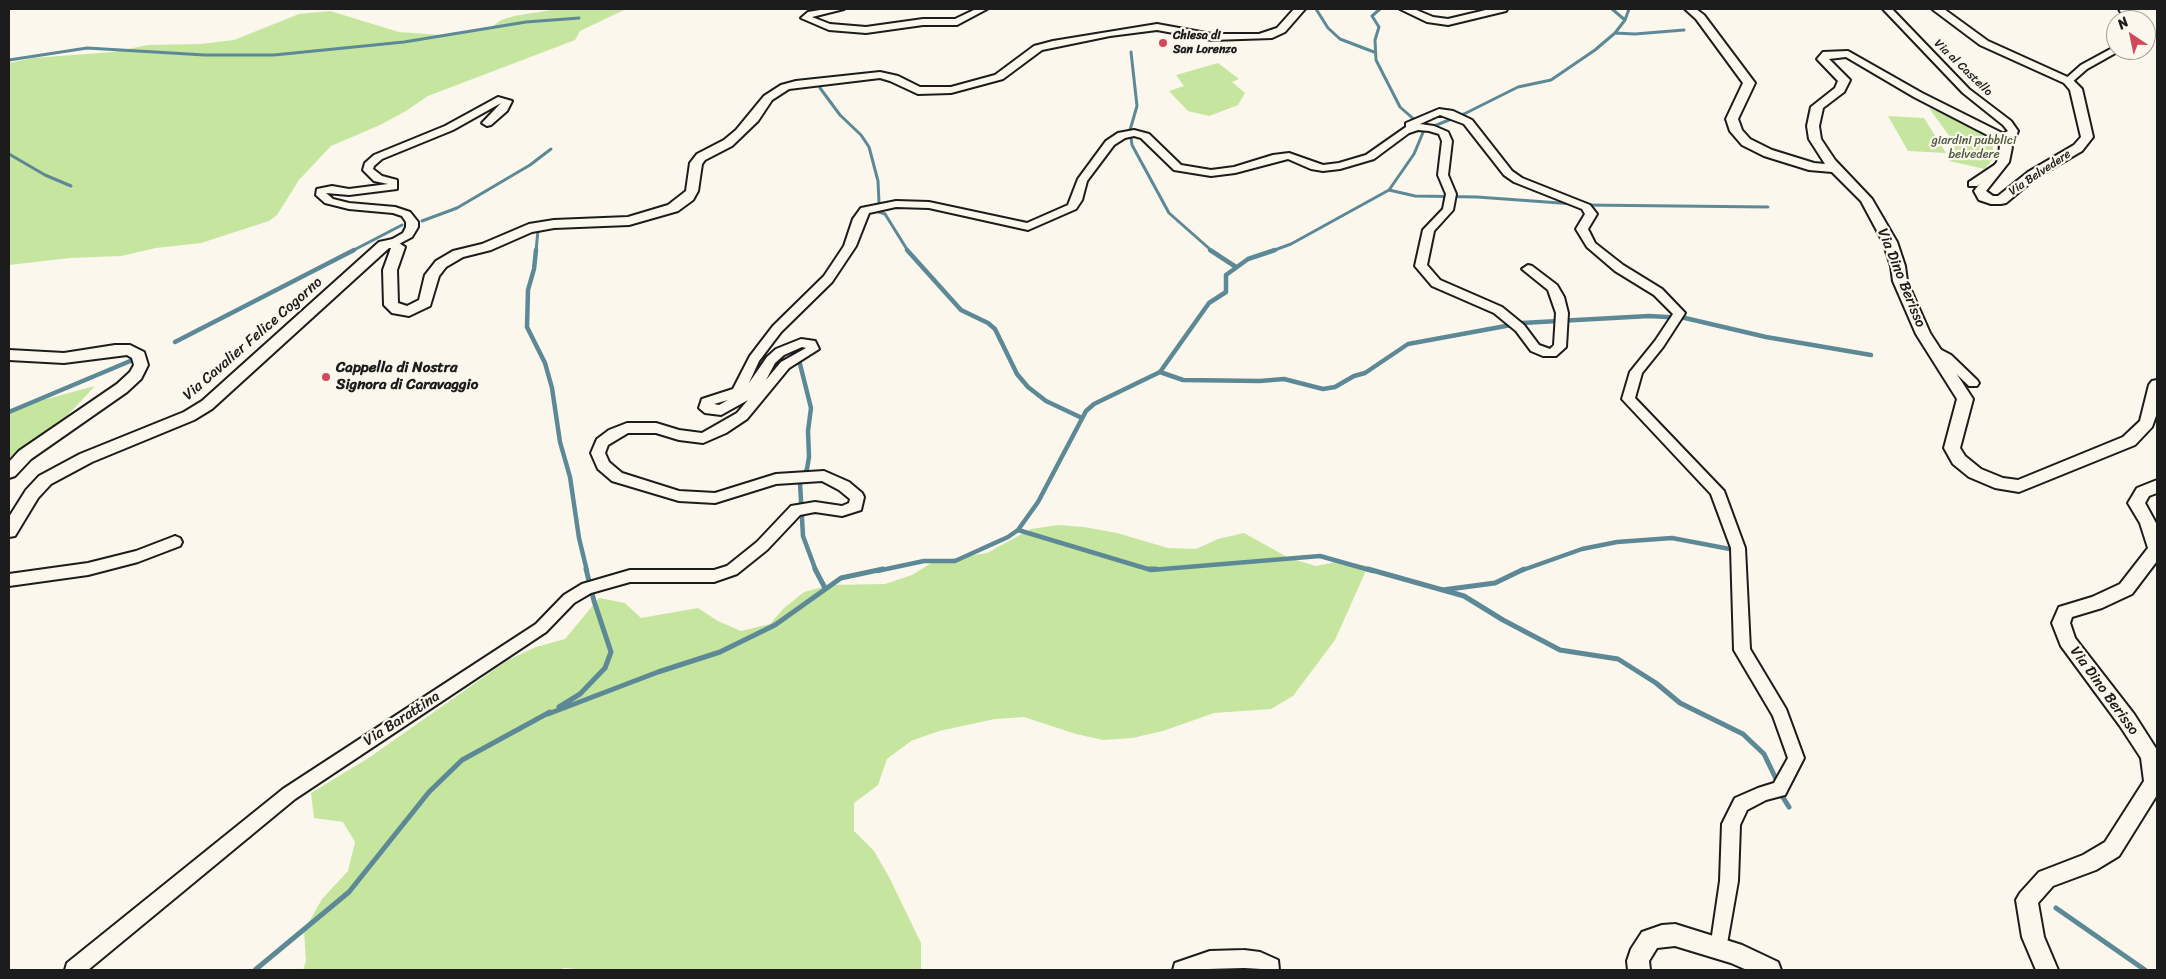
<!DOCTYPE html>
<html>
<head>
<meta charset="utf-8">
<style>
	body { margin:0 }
	#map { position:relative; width:2166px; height:979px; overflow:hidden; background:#fbf7ec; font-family:Sriracha,sans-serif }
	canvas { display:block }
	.frame { position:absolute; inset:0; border:10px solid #1c1c1c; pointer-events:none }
	.north { position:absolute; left:2106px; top:10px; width:50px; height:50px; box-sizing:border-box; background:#fbf7ec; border:1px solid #a29f99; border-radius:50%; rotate:326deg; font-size:14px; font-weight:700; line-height:20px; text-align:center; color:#1c1c1c }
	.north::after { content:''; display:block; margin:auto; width:18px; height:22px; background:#d1495b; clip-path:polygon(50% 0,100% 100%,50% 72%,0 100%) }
</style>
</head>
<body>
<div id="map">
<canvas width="2166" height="979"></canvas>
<div class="frame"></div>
<div class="north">N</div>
</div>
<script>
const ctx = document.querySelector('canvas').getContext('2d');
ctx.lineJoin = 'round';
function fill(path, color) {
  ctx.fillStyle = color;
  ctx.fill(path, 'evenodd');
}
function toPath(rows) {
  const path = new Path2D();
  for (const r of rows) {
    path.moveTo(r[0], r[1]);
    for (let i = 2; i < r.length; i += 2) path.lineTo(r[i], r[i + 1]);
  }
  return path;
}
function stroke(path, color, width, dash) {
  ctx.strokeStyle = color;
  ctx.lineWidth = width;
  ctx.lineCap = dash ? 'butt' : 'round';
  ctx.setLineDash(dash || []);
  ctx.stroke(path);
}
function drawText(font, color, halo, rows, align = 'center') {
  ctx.font = font + ' Sriracha,sans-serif';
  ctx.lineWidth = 4.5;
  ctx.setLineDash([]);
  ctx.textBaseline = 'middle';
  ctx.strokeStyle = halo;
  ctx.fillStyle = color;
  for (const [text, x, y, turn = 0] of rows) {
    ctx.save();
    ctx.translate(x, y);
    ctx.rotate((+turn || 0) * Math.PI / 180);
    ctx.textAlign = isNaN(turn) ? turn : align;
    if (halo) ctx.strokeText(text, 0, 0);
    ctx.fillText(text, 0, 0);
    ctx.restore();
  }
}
fill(toPath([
	[558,9,626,9,580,31,575,40,428,96,406,111,380,125,331,146,299,180,277,215,269,221,201,243,156,248,121,256,70,258,9,265,9,63,33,58,113,52,148,45,200,44,234,40,299,14,330,11,399,32,441,35,492,27,501,20,514,16],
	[1218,63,1239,79,1232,82,1245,93,1238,105,1209,116,1188,111,1169,91,1184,86,1176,75],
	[1929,108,1968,124,1988,138,1992,143,1994,157,1985,169,1949,161,1956,153,1952,140],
	[1888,116,1924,118,1946,153,1908,151],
	[95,386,62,421,9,458,9,409],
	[1058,525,1084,527,1117,533,1168,548,1196,549,1218,539,1244,533,1289,558,1316,566,1341,561,1368,566,1335,640,1293,696,1271,709,1214,713,1163,731,1132,738,1103,740,1076,734,1024,717,995,719,939,731,911,741,887,759,878,785,854,803,854,831,874,851,889,877,921,943,921,970,589,970,564,968,560,970,303,970,306,961,304,931,322,899,348,871,355,842,343,822,314,818,311,793,370,757,508,660,536,647,565,639,599,598,625,603,641,618,698,608,718,621,741,631,770,624,783,609,804,592,830,585,885,584,912,575,933,562,987,553,1031,529]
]), '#c6e69f');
stroke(toPath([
	[1316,9,1328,28,1340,39,1374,52],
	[1380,9,1372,16,1379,27,1375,40,1376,60,1400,107,1417,122],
	[1612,9,1625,20],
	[1615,33,1635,34,1684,30],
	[1131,52,1137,106,1130,130,1132,145,1169,213,1212,251],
	[9,60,87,48,205,55,274,55,404,42,526,22,579,18],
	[820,82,820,88,840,115,861,135,869,147,878,181,879,203,876,211,885,214,908,251],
	[9,154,45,175,71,186],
	[1389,190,1415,196,1477,197,1574,204],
	[1584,205,1768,207],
	[422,221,457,208,530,165,551,149],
	[352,251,402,225],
	[536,251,538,230],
	[1272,251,1291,244,1389,190,1414,154,1424,130,1464,114,1518,87,1551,80,1595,50,1615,33,1625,20,1629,9]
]), '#5d8997', 3);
stroke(toPath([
	[536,250,534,269,528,290,527,327,545,363,552,388,560,442,570,477,579,538,587,571],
	[907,250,961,310,988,323,995,329,1017,374,1028,387,1046,401,1082,418],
	[1210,250,1236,267],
	[175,342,354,250],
	[799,360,811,408,808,431,809,457,807,469,800,483,803,536,816,571],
	[1160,372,1183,380,1260,381,1284,379,1323,389,1335,387,1354,376,1365,373,1408,344,1522,323,1649,316,1685,318,1766,337,1871,355],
	[9,412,135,359],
	[1018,530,1151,570,1320,556,1373,571],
	[877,571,924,561,955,561,1008,537,1018,530,1038,502,1086,411,1094,404,1160,372,1209,303,1226,292,1226,275,1248,259,1275,250],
	[1520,571,1582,549,1617,542,1672,538,1735,550]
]), '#5d8997', 4.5);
stroke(toPath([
	[815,569,825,588],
	[1149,569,1156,569],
	[1368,569,1464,596,1503,620,1560,650,1618,659,1656,683,1680,703,1743,734,1764,754,1778,783],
	[1442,590,1495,583,1524,569],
	[559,707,580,694,605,668,611,652,594,601,586,569],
	[548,714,658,672,720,652,775,625,841,578,883,569],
	[1779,791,1789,807],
	[2056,908,2145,970],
	[255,970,349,892,429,792,462,760,550,712]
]), '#5d8997', 5);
const minor = toPath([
	[826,9,844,9,812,17,830,24,866,27,923,19,955,19,976,9,987,9,957,25,923,25,866,33,829,30,801,18,808,12,826,9],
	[1883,9,1892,9,1969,89,2011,121,2018,131,2016,136,1998,140,1998,136,2008,131,2003,125,1963,93,1883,9],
	[2119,9,2127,9,2135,20,2125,20,2119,9],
	[2116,46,2116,50,2119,51,2087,69,2071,83,2063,81,2081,65,2116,46],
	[498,97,512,101,507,111,491,125,487,126,482,123,501,103,453,130,382,159,374,166,373,169,382,176,397,180,397,189,349,195,326,193,333,199,349,203,395,207,410,212,418,222,418,227,412,237,397,245,389,245,389,241,403,233,406,227,406,222,402,216,393,213,349,209,325,203,316,195,317,189,332,186,349,189,388,184,374,181,363,170,365,163,374,155,445,126,498,97],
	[1439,109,1453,111,1472,120,1512,171,1522,178,1590,205,1597,214,1588,229,1595,243,1623,265,1662,289,1685,313,1663,347,1642,373,1635,398,1724,491,1745,548,1750,649,1786,709,1804,758,1785,795,1766,800,1747,810,1740,825,1738,881,1725,955,1719,958,1713,955,1710,949,1720,881,1722,824,1735,798,1758,788,1774,783,1788,758,1773,716,1734,650,1731,548,1711,494,1622,399,1630,372,1655,341,1673,314,1654,295,1615,271,1587,247,1576,229,1585,214,1582,209,1514,182,1504,175,1464,124,1440,115,1420,124,1434,126,1448,132,1452,141,1448,175,1456,194,1453,210,1434,231,1427,265,1440,280,1502,307,1524,325,1539,345,1550,349,1554,345,1556,313,1548,290,1522,269,1528,265,1532,266,1557,285,1564,297,1568,313,1566,347,1556,356,1543,356,1531,351,1516,331,1494,313,1432,286,1415,266,1423,230,1443,209,1446,194,1438,175,1442,141,1439,134,1429,131,1418,130,1409,133,1374,159,1340,169,1323,171,1311,169,1288,159,1235,173,1211,176,1174,170,1141,138,1134,136,1125,138,1114,145,1087,181,1082,200,1076,209,1028,230,929,208,896,207,869,213,856,246,832,282,781,332,759,361,749,383,767,357,776,349,801,339,815,341,819,349,789,368,747,419,726,433,703,443,679,440,656,433,628,433,608,445,605,453,609,462,622,473,679,491,715,493,776,474,824,471,849,482,862,493,864,497,861,510,842,516,815,512,800,515,767,550,737,574,714,582,630,582,591,593,574,603,546,632,295,799,88,970,65,970,67,963,283,789,536,624,564,595,582,584,630,570,714,570,727,566,757,542,791,506,815,502,842,506,849,503,850,499,839,490,822,481,776,484,715,503,679,501,612,481,598,469,591,453,597,439,609,430,627,423,656,423,679,430,702,433,737,413,753,394,748,400,721,415,705,413,699,408,702,399,733,389,750,356,773,326,824,276,844,246,853,219,861,208,896,201,929,202,1027,223,1068,205,1078,179,1106,141,1118,133,1134,130,1149,134,1181,165,1211,170,1234,167,1273,155,1289,153,1323,165,1339,163,1366,155,1406,127,1406,123,1439,109],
	[802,347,806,348,781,362,766,380,775,363,784,355,802,347],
	[728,400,719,405,714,404,728,400],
	[2002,160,2006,161,2006,165,1977,186,1969,186,1969,182,2002,160],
	[1932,345,1951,355,1977,380,1979,383,1977,386,1969,386,1943,361,1928,352,1926,349,1932,345],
	[175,536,180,538,182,542,180,546,138,562,88,575,9,586,9,574,88,563,136,551,175,536],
	[1244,950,1260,952,1278,960,1279,970,1244,968,1173,970,1175,963,1210,951,1244,950]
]);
const tertiary = toPath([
	[1294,9,1305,9,1285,32,1272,38,1212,40,1157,30,1110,36,1042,50,1003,79,951,93,918,94,890,81,880,78,789,89,772,100,758,121,732,146,705,160,702,164,698,191,693,200,678,211,629,225,554,228,532,232,491,250,463,257,446,267,439,276,430,306,409,316,392,313,384,305,383,270,391,248,389,248,212,409,194,420,92,462,51,484,38,498,15,536,9,537,9,517,26,490,39,476,80,454,184,412,202,401,379,242,393,239,405,247,397,270,398,303,407,306,419,300,425,275,436,261,453,251,482,244,529,224,554,220,628,217,668,205,686,191,690,163,697,154,724,140,736,130,764,96,781,85,796,81,880,72,898,76,920,87,951,87,995,75,1034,46,1053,41,1157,24,1212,34,1259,34,1277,28,1294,9],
	[1400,9,1414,9,1433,17,1448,19,1490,9,1507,9,1506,11,1448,25,1427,22,1400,9],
	[1685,9,1696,9,1704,15,1755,83,1738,119,1742,130,1750,139,1772,150,1814,163,1825,164,1809,139,1807,126,1811,107,1835,88,1838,81,1817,59,1823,52,1848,51,1922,93,2006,135,2012,147,2009,162,1986,191,1993,196,1998,196,2028,172,2074,145,2081,137,2070,90,2064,83,1980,45,1932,9,1944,9,1988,41,2072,79,2082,89,2093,137,2082,151,2036,178,2006,203,2001,204,1991,204,1979,200,1974,191,1997,162,2000,147,1997,140,1914,97,1846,57,1829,59,1850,80,1844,92,1823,108,1819,126,1821,139,1835,160,1872,199,1897,242,1905,266,1907,281,1930,333,1973,399,1960,448,1965,456,1981,469,2003,478,2018,480,2123,437,2140,421,2149,385,2152,381,2157,380,2157,413,2152,427,2135,445,2019,492,1995,488,1969,477,1953,464,1944,448,1957,399,1916,334,1893,281,1891,266,1883,242,1861,201,1832,172,1809,170,1764,156,1742,145,1730,131,1726,119,1743,83,1696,19,1685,9],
	[115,345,130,345,144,352,148,365,141,379,127,392,31,459,15,476,9,478,9,462,19,451,117,384,130,372,134,365,132,358,127,355,64,363,9,360,9,350,64,353,115,345],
	[2157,480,2157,493,2149,496,2145,503,2157,525,2157,561,2132,594,2102,608,2072,617,2070,623,2075,638,2134,714,2157,750,2157,795,2119,856,2096,870,2053,886,2038,903,2044,937,2058,970,2036,970,2022,937,2016,900,2020,893,2039,872,2083,855,2105,842,2144,781,2141,758,2120,726,2061,646,2052,623,2059,607,2092,597,2120,584,2148,548,2140,523,2128,503,2137,488,2157,480],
	[1675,924,1742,945,1778,962,1781,970,1747,970,1731,963,1675,946,1657,948,1649,961,1650,970,1628,970,1627,961,1631,949,1642,932,1662,925,1675,924]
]);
stroke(minor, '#1c1c1c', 4);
stroke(tertiary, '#1c1c1c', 4);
fill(minor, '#fbf7ec');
fill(tertiary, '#fbf7ec');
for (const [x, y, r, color] of [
	[1163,43,5,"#d1495b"],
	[326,377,5,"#d1495b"]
]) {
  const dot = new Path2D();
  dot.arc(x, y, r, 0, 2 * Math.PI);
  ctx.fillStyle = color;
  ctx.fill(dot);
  stroke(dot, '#fbf7ec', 2);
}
drawText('bold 12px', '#1c1c1c', '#fbf7ec', [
	["Chiesa di",1173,36],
	["San Lorenzo",1173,50]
], 'left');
drawText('12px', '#1c1c1c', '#fbf7ec', [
	["Via al Castello",1963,68,44],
	["Via Belvedere",2040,173,-34]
]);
drawText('12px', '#4f5943', '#fbf7ec', [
	["giardini pubblici",1974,141],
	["belvedere",1974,155]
]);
drawText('15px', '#1c1c1c', '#fbf7ec', [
	["Via Dino Berisso",1901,278,68],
	["Via Cavalier Felice Cogorno",253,339,-41],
	["Via Dino Berisso",2104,691,54],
	["Via Barattina",402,719,-33]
]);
drawText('bold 15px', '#1c1c1c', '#fbf7ec', [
	["Cappella di Nostra",336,368],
	["Signora di Caravaggio",336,385]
], 'left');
</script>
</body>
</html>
